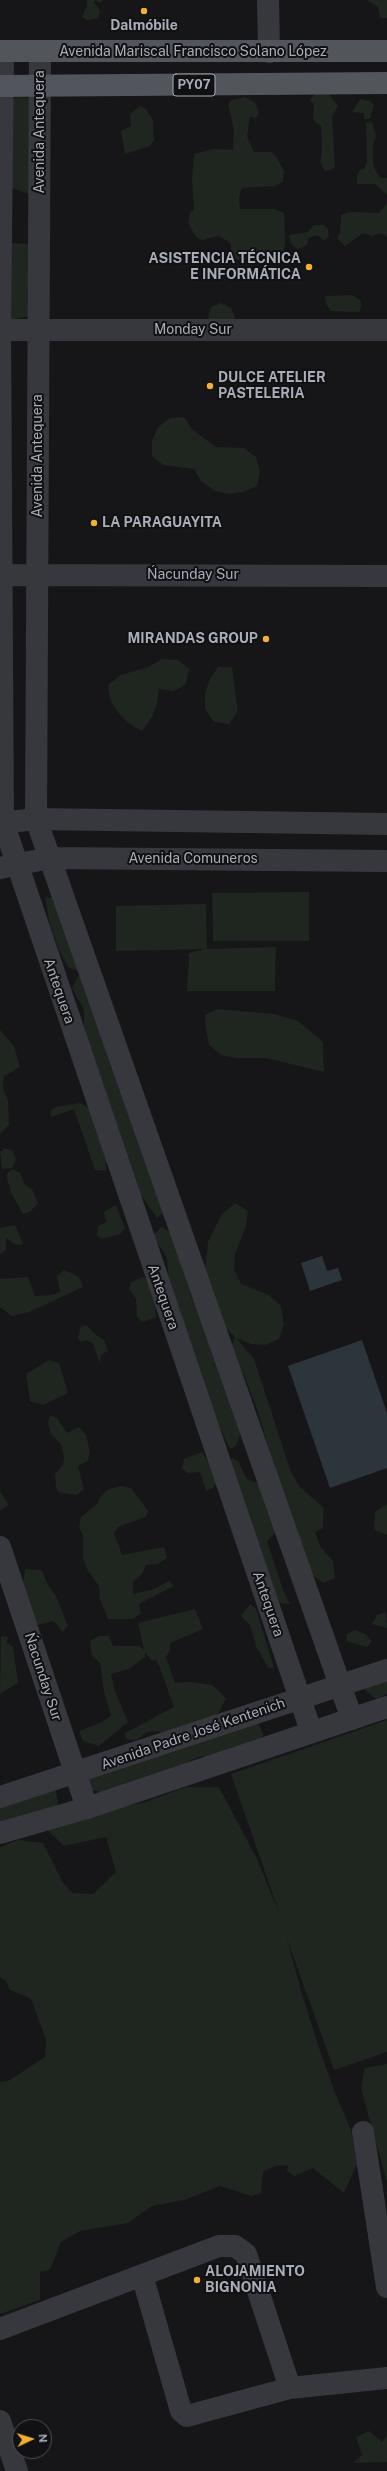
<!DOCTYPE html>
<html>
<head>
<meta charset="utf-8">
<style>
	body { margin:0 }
	#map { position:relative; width:387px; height:2471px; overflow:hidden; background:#161618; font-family:"Public Sans",sans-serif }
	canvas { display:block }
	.north { position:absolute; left:12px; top:2419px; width:40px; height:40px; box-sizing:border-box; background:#111113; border:1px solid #4d4f55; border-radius:50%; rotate:86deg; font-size:11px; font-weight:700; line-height:16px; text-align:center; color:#a8adb8 }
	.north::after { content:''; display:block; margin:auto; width:14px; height:18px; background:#f2b134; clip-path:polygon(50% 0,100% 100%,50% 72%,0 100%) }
</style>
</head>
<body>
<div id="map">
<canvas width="387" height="2471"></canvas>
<div class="north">N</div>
</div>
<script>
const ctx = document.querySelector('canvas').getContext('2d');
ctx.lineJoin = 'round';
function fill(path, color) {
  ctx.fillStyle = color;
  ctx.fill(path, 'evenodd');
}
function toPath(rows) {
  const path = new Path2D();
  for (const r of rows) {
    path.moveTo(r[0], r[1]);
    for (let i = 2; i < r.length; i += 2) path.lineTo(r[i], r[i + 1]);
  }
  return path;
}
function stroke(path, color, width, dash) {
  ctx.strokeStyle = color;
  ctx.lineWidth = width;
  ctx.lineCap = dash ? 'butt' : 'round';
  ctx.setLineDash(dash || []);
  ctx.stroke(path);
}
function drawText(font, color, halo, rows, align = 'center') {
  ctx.font = font + ' "Public Sans",sans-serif';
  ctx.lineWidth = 4;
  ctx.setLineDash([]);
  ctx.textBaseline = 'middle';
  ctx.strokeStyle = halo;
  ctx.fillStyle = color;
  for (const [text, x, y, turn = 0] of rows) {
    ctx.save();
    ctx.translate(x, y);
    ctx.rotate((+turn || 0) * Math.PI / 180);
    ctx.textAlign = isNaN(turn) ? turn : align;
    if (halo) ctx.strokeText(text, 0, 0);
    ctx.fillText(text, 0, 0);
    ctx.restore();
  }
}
fill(toPath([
	[87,0,103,0,100,3,95,0,94,3,100,10,99,18,87,20,82,17,87,6],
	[367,0,387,0,387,18,380,18,378,7],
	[325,88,338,106,332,117,335,166,333,169,325,171,320,162,322,153,321,126,313,120,314,104,310,100,317,90],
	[18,97,36,99,29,194,9,187,9,100],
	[246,97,255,103,259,113,256,118,250,117,247,136,254,152,271,152,277,158,284,171,283,182,275,186,242,188,239,198,240,209,274,209,284,213,285,240,284,251,279,258,245,262,234,259,231,254,231,244,228,241,218,236,202,240,196,237,188,223,190,213,194,210,192,181,194,154,213,149,233,150,234,129,228,105,231,100],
	[360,99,370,101,374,105,370,119,364,119,364,113,352,112],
	[140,106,145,108,153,120,154,140,150,146,125,154,121,131,131,126,130,114],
	[372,122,376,136,373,144,373,164,377,174,381,178,387,178,387,195,375,184,357,184,357,175,360,170,364,169,367,161,366,123],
	[387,203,387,237,380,233,372,236,363,233,345,246,337,238,340,233,341,215,349,212,379,213],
	[314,225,324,225,328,229,329,237,323,241,318,235,308,238,307,245,298,249,291,244,289,235,308,232],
	[12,243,26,244,37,250,39,314,0,322,6,251],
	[352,295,360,300,362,306,359,312,331,311,326,304,325,296],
	[221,303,231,308,235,317,233,321,209,321,208,317,211,307],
	[184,417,193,430,216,447,244,448,256,457,260,472,257,486,243,492,229,494,215,491,201,481,194,469,163,465,152,456,152,441,158,427,170,418],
	[162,659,178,660,189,669,186,684,174,691,159,689,157,704,152,717,142,731,128,723,117,711,110,699,108,685,121,675,148,667],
	[218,667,232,667,238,711,229,724,214,722,205,709,205,693,210,679],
	[309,892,309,941,213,941,212,893],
	[45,897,56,898,81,968,77,971,68,967,60,952,50,925],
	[206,904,207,949,276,947,275,991,187,991,189,953,204,949,116,951,116,906],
	[79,975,90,986,165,1211,157,1218,138,1191,84,1031,84,1010,72,988],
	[217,1009,274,1014,298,1021,323,1042,324,1072,266,1058,236,1058,221,1055,209,1045,206,1029,205,1015],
	[0,1030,14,1046,20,1067,4,1076,3,1088,8,1101,9,1125,0,1134],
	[80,1103,91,1109,106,1147,106,1171,95,1170,74,1109,51,1117,50,1111,56,1107],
	[4,1148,13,1151,16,1160,12,1168,2,1169,0,1152],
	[13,1169,20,1173,25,1185,32,1189,38,1203,30,1212,23,1214,11,1193,7,1178,7,1173],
	[235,1203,248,1211,246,1226,235,1254,234,1269,241,1284,269,1295,281,1306,284,1324,279,1339,265,1345,251,1344,236,1338,254,1359,291,1472,300,1487,324,1508,323,1528,315,1532,320,1546,333,1561,335,1578,323,1583,306,1570,256,1406,244,1375,235,1365,230,1349,235,1337,224,1326,242,1429,236,1446,230,1449,213,1412,170,1296,167,1258,153,1235,162,1227,173,1235,192,1299,217,1314,205,1270,208,1242,222,1214],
	[116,1205,125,1228,120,1234,102,1239,97,1235,98,1226,106,1222,104,1212],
	[15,1225,23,1244,16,1245,6,1238,6,1250,0,1254,0,1228],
	[64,1270,79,1277,83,1287,29,1312,12,1316,0,1307,0,1279,28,1277,35,1296,52,1295,60,1292,57,1276],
	[143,1277,148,1280,153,1289,156,1317,142,1322,137,1317,136,1299,129,1289,131,1282],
	[86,1325,96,1335,104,1340,108,1351,101,1355,100,1364,93,1344,87,1340,80,1342,78,1337,81,1327],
	[49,1360,59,1363,68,1393,43,1405,30,1401,26,1374],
	[50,1415,57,1418,67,1433,79,1427,86,1435,90,1452,88,1461,78,1466,84,1489,76,1495,58,1492,56,1486,55,1474,63,1465,64,1456,61,1444,51,1434,48,1423],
	[202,1452,208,1461,216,1484,213,1488,206,1491,200,1472,187,1473,182,1468,184,1459],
	[231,1458,238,1461,247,1479,258,1483,278,1524,274,1534,267,1541,283,1590,290,1604,279,1603,230,1461],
	[120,1486,131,1488,148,1511,146,1517,118,1527,114,1533,122,1555,164,1547,167,1558,157,1564,146,1565,142,1574,133,1582,133,1594,154,1589,169,1581,174,1586,139,1604,141,1613,133,1619,108,1619,100,1599,99,1586,88,1571,83,1559,83,1535,79,1527,81,1517,97,1504,101,1496,107,1490],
	[0,1492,9,1505,0,1510],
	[387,1504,387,1535,374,1530,375,1512],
	[25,1569,42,1570,47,1583,56,1596,68,1626,62,1632,57,1624,52,1621,38,1625,33,1618,23,1583],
	[250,1604,256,1609,274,1668,268,1668,256,1646,250,1625,241,1616],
	[195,1609,203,1629,170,1643,170,1650,166,1657,175,1683,191,1682,212,1685,226,1698,219,1712,209,1720,163,1734,158,1731,147,1732,136,1740,126,1739,125,1733,174,1707,160,1668,156,1660,151,1660,145,1652,145,1657,129,1669,111,1674,115,1691,128,1722,99,1746,83,1741,79,1731,100,1723,111,1716,104,1692,100,1663,92,1656,90,1641,99,1636,109,1636,113,1646,140,1646,144,1650,138,1623],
	[386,1612,387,1628,372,1624,377,1615],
	[355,1630,365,1634,372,1641,367,1647,346,1641,347,1634],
	[1,1636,9,1637,6,1642,13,1647,18,1683,0,1694],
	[358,1671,387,1671,387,1694,376,1699,365,1690],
	[250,1706,263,1733,263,1757,231,1754,198,1757,178,1767,105,1793,90,1790,87,1775],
	[387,1720,387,2052,334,2070,286,1936,301,1991,319,2048,335,2093,351,2130,357,2164,344,2193,313,2168,294,2176,287,2171,288,2165,276,2166,263,2171,261,2193,251,2196,220,2186,184,2200,152,2206,128,2223,80,2231,61,2242,50,2270,40,2272,40,2300,0,2314,0,2082,8,2081,45,2057,46,2040,31,1999,9,1989,6,1981,0,1977,0,1847,18,1840,43,1843,63,1883,73,1893,93,1894,116,1872,106,1837,64,1846,48,1831,73,1818,145,1802,186,1787,219,1787,257,1859,280,1915,231,1774],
	[56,1790,58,1804,52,1812,0,1824,0,1795],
	[387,2064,387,2182,361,2088,365,2068],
	[369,2431,382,2442,387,2435,387,2462,353,2463,362,2455,356,2437]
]), '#1e261f');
fill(toPath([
	[322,1256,327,1271,338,1268,342,1280,310,1291,301,1263],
	[362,1340,387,1413,387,1468,330,1488,288,1366]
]), '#2c353c');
stroke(toPath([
	[268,0,269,52],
	[3,51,0,330,3,822,311,1731],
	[40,52,36,819,352,1719],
	[0,330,387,330],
	[0,575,387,576],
	[0,823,36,819,387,824],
	[0,868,49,858,387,861],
	[0,1547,87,1808],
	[0,1797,387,1670],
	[0,1833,87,1808,387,1707],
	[363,2132,387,2287],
	[142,2275,181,2411,187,2416,290,2388,387,2378],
	[0,2329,219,2246,235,2246,246,2254,290,2388],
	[0,2421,17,2471]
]), '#37383d', 22);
stroke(toPath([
	[0,51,387,51],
	[0,86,387,83]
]), '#53555c', 22);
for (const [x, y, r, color] of [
	[144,11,4,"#f2b134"],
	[309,267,4,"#f2b134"],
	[210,386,4,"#f2b134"],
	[94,523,4,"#f2b134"],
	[266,639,4,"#f2b134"],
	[197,2280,4,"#f2b134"]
]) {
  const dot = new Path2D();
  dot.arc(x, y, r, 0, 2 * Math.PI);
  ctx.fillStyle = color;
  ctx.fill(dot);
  stroke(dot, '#111113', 1.5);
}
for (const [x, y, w] of [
	[194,85,42]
]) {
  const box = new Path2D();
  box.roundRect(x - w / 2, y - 11, w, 22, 3);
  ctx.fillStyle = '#111113';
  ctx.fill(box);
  stroke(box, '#a8adb8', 1);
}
drawText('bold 13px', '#a8adb8', null, [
	["PY07",194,85]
]);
drawText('bold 14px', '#a8adb8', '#111113', [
	["Dalmóbile",144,26,"center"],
	["ASISTENCIA TÉCNICA",301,259,"right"],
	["E INFORMÁTICA",301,275,"right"],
	["DULCE ATELIER",218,378],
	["PASTELERIA",218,394],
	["LA PARAGUAYITA",102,523],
	["MIRANDAS GROUP",258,639,"right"],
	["ALOJAMIENTO",205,2272],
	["BIGNONIA",205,2288]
], 'left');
drawText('14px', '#a8adb8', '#111113', [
	["Avenida Mariscal Francisco Solano López",193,52],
	["Avenida Antequera",40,132,-90],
	["Monday Sur",193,330],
	["Avenida Antequera",38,456,-90],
	["Ńacunday Sur",193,575],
	["Avenida Comuneros",193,859],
	["Antequera",59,991,71],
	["Antequera",163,1297,71],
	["Antequera",268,1604,71],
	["Ńacunday Sur",43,1677,72],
	["Avenida Padre José Kentenich",193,1734,-19]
]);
</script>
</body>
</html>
